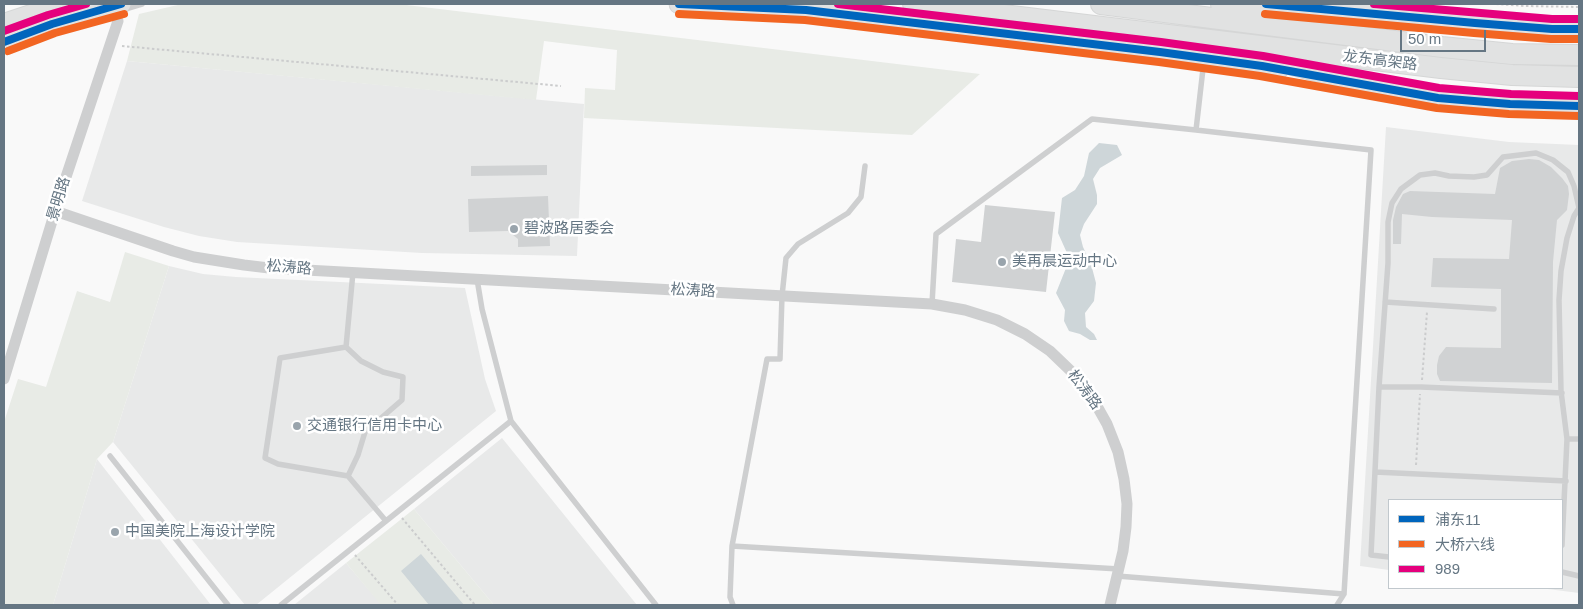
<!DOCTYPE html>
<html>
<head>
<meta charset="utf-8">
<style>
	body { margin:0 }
	#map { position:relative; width:1583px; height:609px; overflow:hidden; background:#f9f9f9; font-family:Helvetica,"Noto Sans SC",sans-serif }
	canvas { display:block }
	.frame { position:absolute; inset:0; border:5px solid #657683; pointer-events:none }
	.legend { position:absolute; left:1388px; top:499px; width:175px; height:90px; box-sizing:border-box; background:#fff; border:1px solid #c1c8cd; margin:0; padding:6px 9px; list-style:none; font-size:15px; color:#657683 }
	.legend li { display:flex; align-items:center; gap:10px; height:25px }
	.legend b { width:25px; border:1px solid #c1c8cd }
	.scale { position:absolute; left:1400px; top:30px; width:86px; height:22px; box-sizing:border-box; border:2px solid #657683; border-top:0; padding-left:6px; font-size:15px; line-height:18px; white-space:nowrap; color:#657683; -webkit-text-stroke:4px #fff; paint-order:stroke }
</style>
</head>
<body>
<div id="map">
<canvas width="1583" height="609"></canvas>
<div class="frame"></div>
<ul class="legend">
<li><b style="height:6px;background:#0065bd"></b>浦东11</li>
<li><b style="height:6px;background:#f26522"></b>大桥六线</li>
<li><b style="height:6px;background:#e5007d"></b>989</li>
</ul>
<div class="scale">50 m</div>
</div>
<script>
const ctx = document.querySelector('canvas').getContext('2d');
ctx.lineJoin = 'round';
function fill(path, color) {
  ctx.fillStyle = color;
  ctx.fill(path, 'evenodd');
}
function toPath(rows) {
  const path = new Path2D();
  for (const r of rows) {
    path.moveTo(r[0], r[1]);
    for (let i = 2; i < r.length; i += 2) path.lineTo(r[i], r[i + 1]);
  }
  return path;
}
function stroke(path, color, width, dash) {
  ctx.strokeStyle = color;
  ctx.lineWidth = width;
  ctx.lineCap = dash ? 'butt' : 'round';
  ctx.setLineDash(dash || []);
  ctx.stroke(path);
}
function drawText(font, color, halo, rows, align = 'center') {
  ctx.font = font + ' Helvetica,"Noto Sans SC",sans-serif';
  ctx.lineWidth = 5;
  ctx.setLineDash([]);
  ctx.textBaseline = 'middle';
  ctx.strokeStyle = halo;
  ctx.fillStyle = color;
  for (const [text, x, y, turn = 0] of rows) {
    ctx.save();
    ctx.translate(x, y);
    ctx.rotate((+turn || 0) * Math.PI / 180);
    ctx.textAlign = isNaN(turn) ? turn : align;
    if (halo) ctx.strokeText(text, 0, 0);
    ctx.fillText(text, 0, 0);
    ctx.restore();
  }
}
fill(toPath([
	[127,61,584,104,577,256,422,253,237,242,199,236,164,227,82,201],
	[1386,127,1509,142,1579,145,1579,593,1540,588,1562,588,1562,500,1389,500,1389,570,1360,566],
	[169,266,203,274,236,277,465,288,485,379,496,411,256,605,245,605,113,442],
	[502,438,637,605,494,605,414,509],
	[97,459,211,605,53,605],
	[346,563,382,605,294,605]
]), '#e8e9e9');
fill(toPath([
	[182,4,398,4,980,74,912,135,584,118,585,88,615,90,617,50,544,41,536,100,127,61,139,14],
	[125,252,169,266,113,442,97,459,53,605,4,605,4,422,18,379,46,387,77,291,110,302],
	[414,509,494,605,381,605,346,563]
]), '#e8ebe6');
fill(toPath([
	[1099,143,1117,145,1122,155,1100,168,1093,179,1097,195,1097,204,1084,224,1080,235,1083,247,1091,264,1096,283,1094,301,1085,313,1086,327,1094,334,1097,340,1090,340,1080,334,1069,331,1064,321,1065,310,1056,293,1068,263,1067,253,1058,233,1062,198,1075,190,1084,176,1089,153],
	[421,554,464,605,429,605,401,571]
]), '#ced6d9');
fill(toPath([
	[1529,159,1539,160,1551,167,1562,178,1568,186,1569,194,1567,210,1557,220,1553,262,1552,383,1440,381,1437,374,1437,365,1439,356,1446,347,1501,348,1501,289,1431,287,1433,258,1509,259,1512,220,1432,217,1402,214,1401,244,1393,244,1393,220,1396,207,1403,194,1410,191,1495,194,1500,168,1512,161],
	[547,165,547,175,471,176,471,166],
	[548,196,550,246,518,247,518,239,508,231,469,232,468,199],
	[985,205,1055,212,1046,292,952,282,956,239,981,242]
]), '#d0d2d3');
const primary = toPath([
	[679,4,806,10,1160,52,1279,69],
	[1266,4,1475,23,1552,29,1579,29],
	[4,42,52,24,121,4],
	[1363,85,1438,98,1510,104,1579,106]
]);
const trunk = toPath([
	[913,4,1441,68,1512,75,1579,77],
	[1101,4,1442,47,1512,54,1579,55],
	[1221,4,1258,12],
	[4,24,64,4],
	[1259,56,1377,87]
]);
stroke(primary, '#d5d6d7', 21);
stroke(trunk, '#d5d6d6', 22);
stroke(toPath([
	[1496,4,1525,6,1579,7],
	[122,46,561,86],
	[1422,380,1427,312],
	[1416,465,1420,394],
	[402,518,475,605],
	[355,555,398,605]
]), '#cbcccd', 2, [2.5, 2.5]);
stroke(toPath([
	[122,10,142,4],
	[865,166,861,197,848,213,798,244,786,258,782,296,780,359,767,359,732,546,1119,569],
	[477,279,482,309,511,421,656,605],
	[1385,302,1494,309],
	[932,304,936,234,1092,119,1196,130,1204,60],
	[346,347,361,361,383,372,403,377,402,400,365,432,358,455,348,476,278,464,265,458,280,358,346,347,353,272],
	[1379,387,1421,387,1562,393],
	[1567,439,1579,439],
	[110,456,228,605],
	[1375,472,1566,481],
	[348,476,386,521],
	[1562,545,1567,439,1561,391,1559,300,1561,271,1567,238,1574,216,1579,208],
	[732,546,730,597,733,605],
	[1389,557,1371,555,1379,387,1388,263,1388,222,1392,203,1401,189,1420,175,1435,173,1449,176,1474,177,1487,175,1503,157,1536,153,1553,160,1568,172,1574,186,1579,208],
	[1562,572,1579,576],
	[1117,576,1344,594,1371,150,1196,130],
	[281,605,511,421],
	[1337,605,1344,594]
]), '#cecfd0', 5.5);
stroke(toPath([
	[55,211,173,251,194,257,244,265,269,268,932,304,965,310,997,320,1025,334,1050,351,1075,375,1093,399,1107,424,1118,452,1124,479,1127,504,1126,527,1123,551,1110,605],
	[4,379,60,195,118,21]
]), '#cecfd0', 11);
stroke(primary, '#e1e2e2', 19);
stroke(trunk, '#e1e2e2', 20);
stroke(toPath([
	[679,4,806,10,1160,52,1262,66,1438,98,1510,104,1579,106],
	[1266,4,1475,23,1552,29,1579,29],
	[4,42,52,24,121,4]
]), '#0065bd', 8);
stroke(toPath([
	[679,14,805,20,1159,62,1260,76,1437,108,1509,114,1579,116],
	[1265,14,1474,33,1551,39,1579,39],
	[8,51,55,33,124,14]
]), '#f26522', 8);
stroke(toPath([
	[838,4,1161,42,1263,56,1439,88,1511,94,1579,96],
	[1374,4,1552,19,1579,19],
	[4,31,48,15,86,4]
]), '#e5007d', 8);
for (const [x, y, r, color] of [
	[514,229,5,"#99a4ac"],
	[1002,262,5,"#99a4ac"],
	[297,426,5,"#99a4ac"],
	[115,532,5,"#99a4ac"]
]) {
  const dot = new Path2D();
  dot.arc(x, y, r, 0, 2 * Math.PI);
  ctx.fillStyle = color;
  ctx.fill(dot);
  stroke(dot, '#fff', 2);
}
drawText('15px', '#657683', '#fff', [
	["龙东高架路",1380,61,7],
	["景明路",59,199,-73],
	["松涛路",289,268,4],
	["松涛路",693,291,3],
	["松涛路",1084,390,53]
]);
drawText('15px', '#657683', '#fff', [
	["碧波路居委会",524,229],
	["美再晨运动中心",1012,262],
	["交通银行信用卡中心",307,426],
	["中国美院上海设计学院",125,532]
], 'left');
</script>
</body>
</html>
